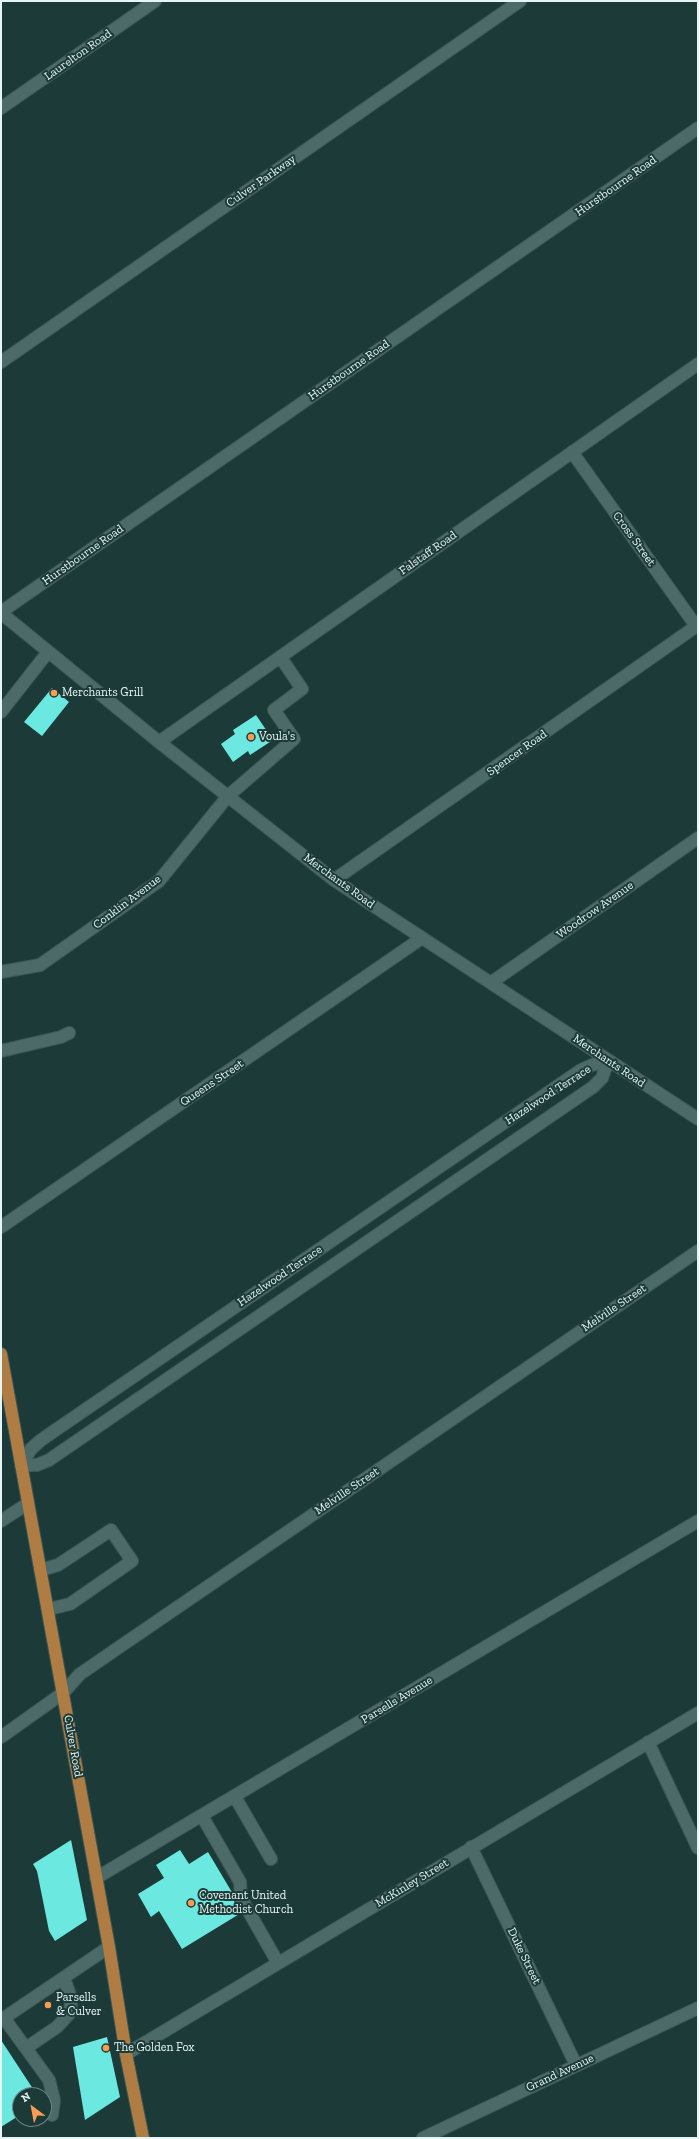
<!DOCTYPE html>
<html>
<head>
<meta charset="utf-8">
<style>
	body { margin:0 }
	#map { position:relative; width:699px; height:2139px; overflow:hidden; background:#1c3a38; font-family:"Zilla Slab",serif }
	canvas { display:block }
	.frame { position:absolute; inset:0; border:2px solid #e5f6f4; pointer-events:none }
	.north { position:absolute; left:12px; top:2087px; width:40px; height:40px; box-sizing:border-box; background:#1c3a38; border:1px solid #6c8583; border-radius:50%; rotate:328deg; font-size:11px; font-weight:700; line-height:16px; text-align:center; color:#e5f6f4 }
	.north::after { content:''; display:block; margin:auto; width:14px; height:18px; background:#fc9d53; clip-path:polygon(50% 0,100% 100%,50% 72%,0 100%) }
</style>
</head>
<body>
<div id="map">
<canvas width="699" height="2139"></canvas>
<div class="frame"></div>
<div class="north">N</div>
</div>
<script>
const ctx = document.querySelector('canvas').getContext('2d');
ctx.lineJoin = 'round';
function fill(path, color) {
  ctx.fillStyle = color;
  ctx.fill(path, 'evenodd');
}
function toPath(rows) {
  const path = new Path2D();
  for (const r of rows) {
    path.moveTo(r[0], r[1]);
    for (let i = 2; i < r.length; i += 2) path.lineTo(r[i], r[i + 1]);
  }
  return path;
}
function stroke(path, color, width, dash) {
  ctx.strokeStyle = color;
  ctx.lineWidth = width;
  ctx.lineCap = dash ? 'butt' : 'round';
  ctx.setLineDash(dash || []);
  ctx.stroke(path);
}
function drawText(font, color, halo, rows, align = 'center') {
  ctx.font = font + ' "Zilla Slab",serif';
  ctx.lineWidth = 4;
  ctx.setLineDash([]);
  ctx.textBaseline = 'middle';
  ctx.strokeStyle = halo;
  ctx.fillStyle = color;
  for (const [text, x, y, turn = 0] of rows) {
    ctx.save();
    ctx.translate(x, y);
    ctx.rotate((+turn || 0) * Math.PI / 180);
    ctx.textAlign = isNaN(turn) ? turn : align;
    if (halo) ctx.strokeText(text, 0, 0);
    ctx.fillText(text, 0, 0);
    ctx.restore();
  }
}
fill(toPath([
	[52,688,69,702,42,736,24,722],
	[256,715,273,740,250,755,248,751,233,762,221,744,235,734,233,730],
	[71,1840,87,1920,55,1941,49,1931,37,1871,33,1864],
	[180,1850,189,1864,208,1852,233,1894,234,1901,241,1913,182,1949,159,1911,151,1917,138,1894,164,1878,156,1865],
	[107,2037,120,2097,85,2120,73,2047],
	[1,2040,37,2095,20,2095,20,2115,1,2127]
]), '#6be9e1');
const minor = toPath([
	[1,108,155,1],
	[1,362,520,1],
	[572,452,696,626],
	[1,612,698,128],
	[1,613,159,742,334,880,698,1119],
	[1,712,48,652],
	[159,742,698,364],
	[334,880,698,625],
	[1,972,40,965,159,881,228,796,294,739,274,710,302,689,281,658],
	[492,982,698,838],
	[1,1051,61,1037,69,1033],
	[1,1227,422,938],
	[21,1465,37,1465,49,1460,593,1087,602,1078,608,1061],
	[21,1465,31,1449,41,1440,581,1070,592,1065,608,1061],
	[1,1521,27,1504],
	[41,1570,58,1565,111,1530,132,1561,70,1604,49,1609],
	[1,1737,63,1693,80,1674,698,1251],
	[648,1742,698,1848],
	[235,1797,271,1859],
	[202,1816,240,1882,241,1898,278,1963],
	[471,1847,576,2065],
	[96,1878,698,1521],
	[4,2018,49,2080,54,2100,52,2115],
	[1,2020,109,1947],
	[26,2048,57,2027,69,2014,71,2005,70,1995,64,1978],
	[126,2054,698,1713],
	[423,2138,698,2008]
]);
const major = toPath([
	[1,1354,109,1947,126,2054,143,2138]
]);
stroke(minor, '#3d5856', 14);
stroke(major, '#3d5856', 14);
stroke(minor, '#4b6a68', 12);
stroke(major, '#af7d44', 12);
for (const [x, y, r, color] of [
	[54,693,4,"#fc9d53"],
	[251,737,4,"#fc9d53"],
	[191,1903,4,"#fc9d53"],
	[48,2005,4,"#fc9d53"],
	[106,2048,4,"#fc9d53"]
]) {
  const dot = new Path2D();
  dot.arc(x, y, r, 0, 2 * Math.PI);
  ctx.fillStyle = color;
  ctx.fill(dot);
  stroke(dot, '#1c3a38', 1.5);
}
drawText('12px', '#e5f6f4', '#1c3a38', [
	["Laurelton Road",78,55,-35],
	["Culver Parkway",261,181,-35],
	["Hurstbourne Road",616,186,-35],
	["Hurstbourne Road",349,370,-35],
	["Cross Street",634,539,54],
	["Falstaff Road",428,553,-35],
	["Hurstbourne Road",83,555,-35],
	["Spencer Road",517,753,-35],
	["Merchants Road",339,881,36],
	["Conklin Avenue",127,902,-37],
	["Woodrow Avenue",595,910,-35],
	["Merchants Road",609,1061,34],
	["Queens Street",212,1083,-34],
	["Hazelwood Terrace",548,1095,-33],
	["Hazelwood Terrace",280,1276,-34],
	["Melville Street",614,1308,-34],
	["Melville Street",347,1491,-34],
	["Parsells Avenue",397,1700,-31],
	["Culver Road",73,1746,80],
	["McKinley Street",412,1883,-31],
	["Duke Street",524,1956,64],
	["Grand Avenue",560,2073,-25]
]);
drawText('12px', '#e5f6f4', '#1c3a38', [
	["Merchants Grill",62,693],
	["Voula's",259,737],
	["Covenant United",199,1896],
	["Methodist Church",199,1910],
	["Parsells",56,1998],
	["& Culver",56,2012],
	["The Golden Fox",114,2048]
], 'left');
</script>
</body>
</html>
